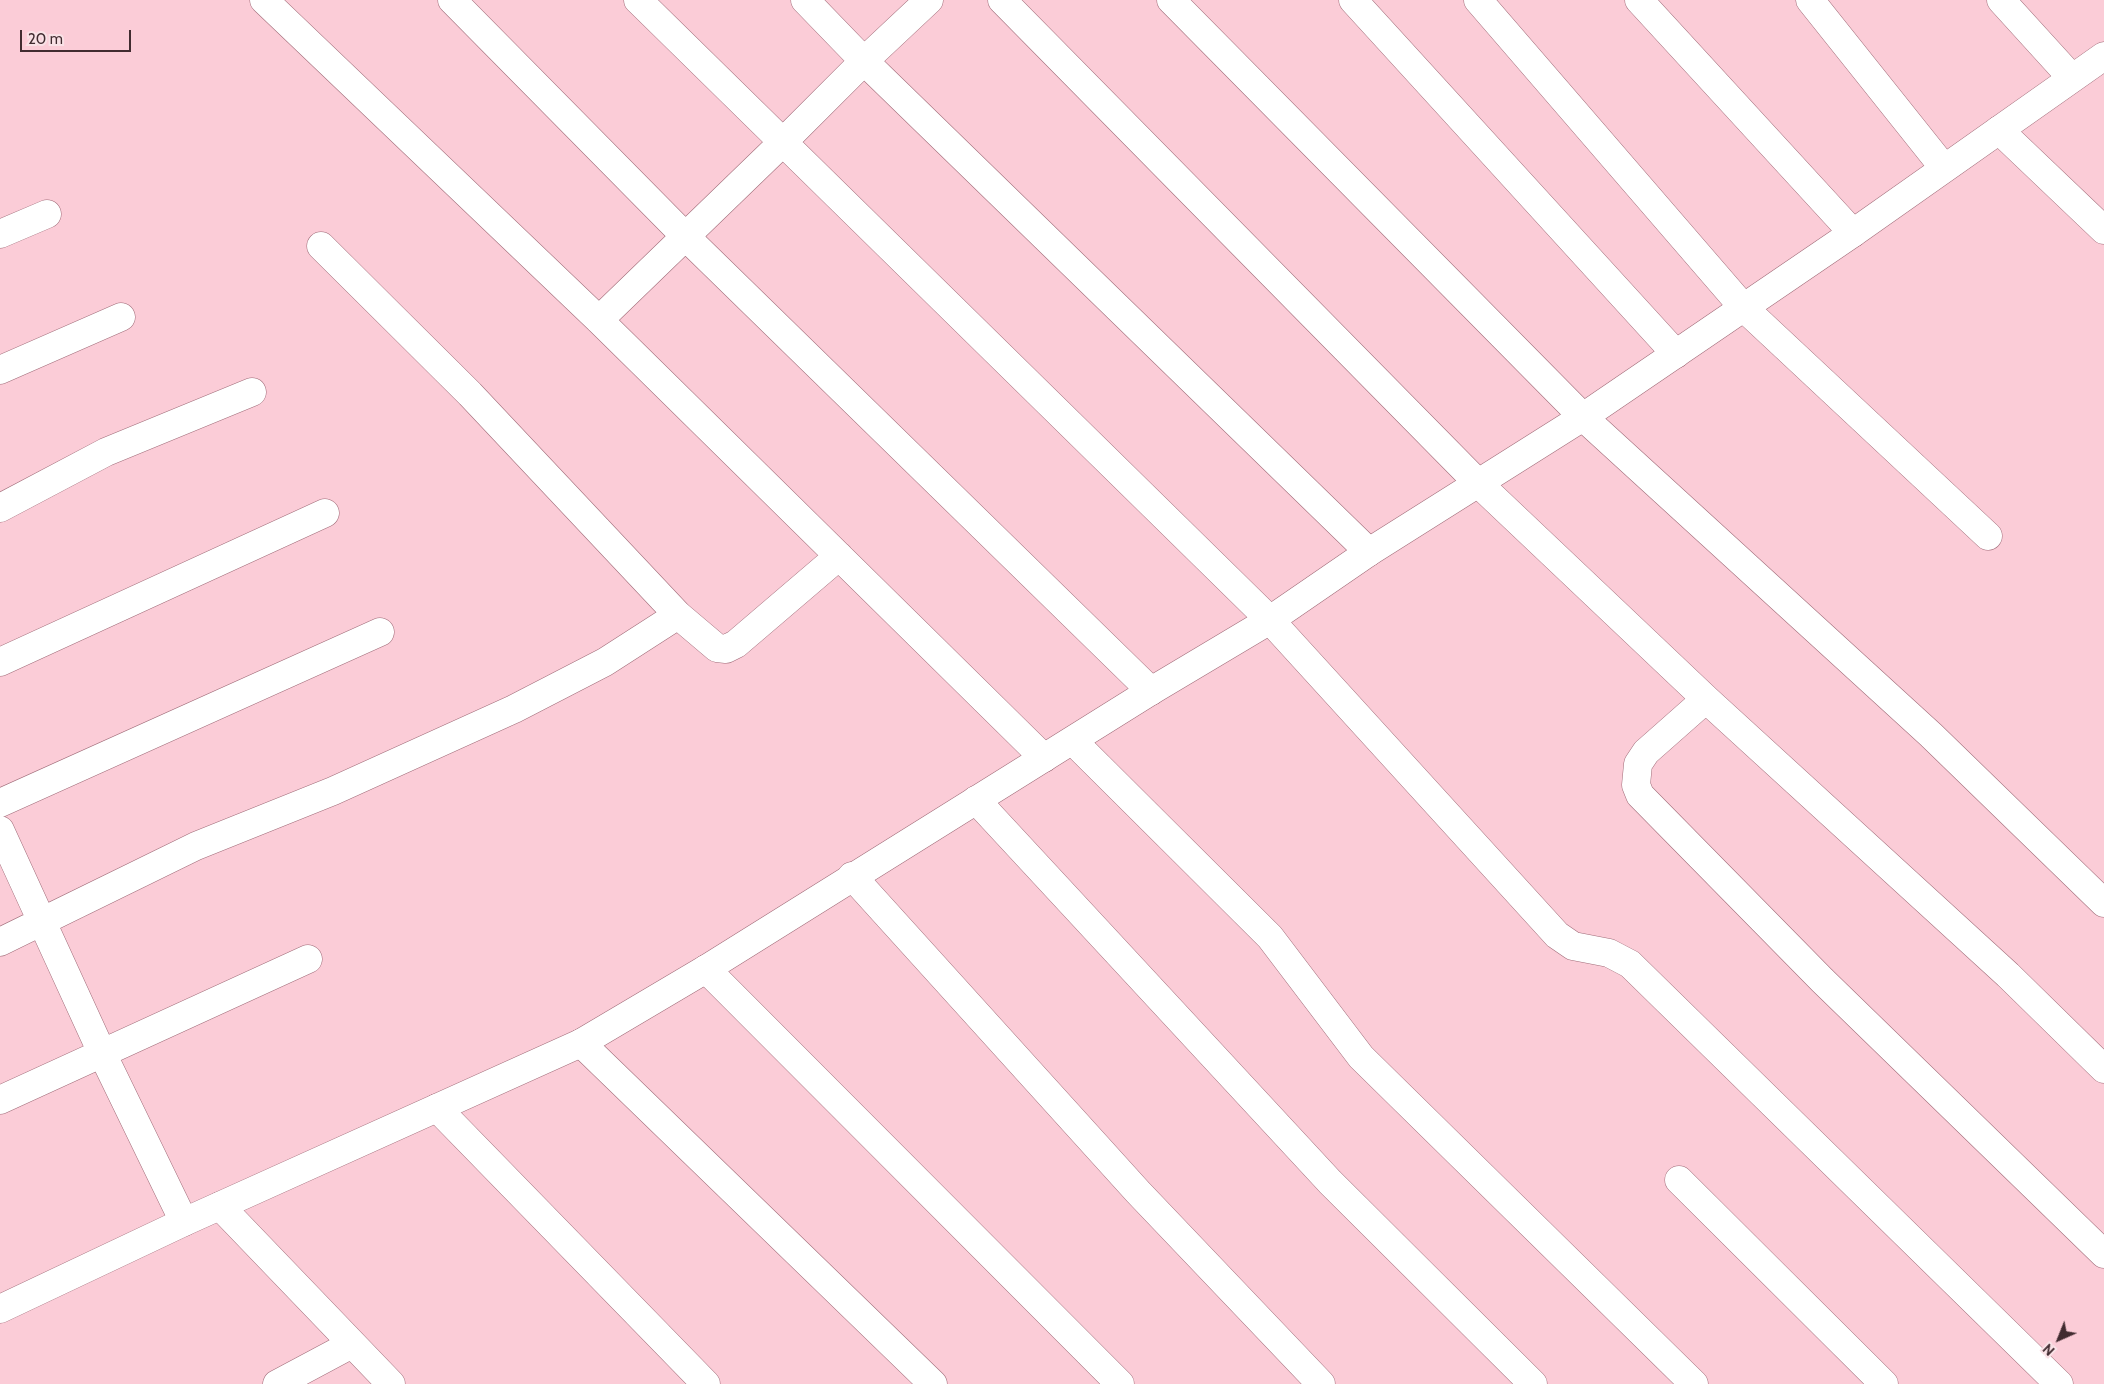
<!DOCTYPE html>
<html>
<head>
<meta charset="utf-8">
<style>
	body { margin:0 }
	#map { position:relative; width:2104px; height:1384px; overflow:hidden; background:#fbccd7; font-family:Cabin,sans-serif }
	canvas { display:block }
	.north { position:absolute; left:2034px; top:1314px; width:50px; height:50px; -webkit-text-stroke:4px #f9e1e6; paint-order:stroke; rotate:224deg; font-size:14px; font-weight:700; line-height:20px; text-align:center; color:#412b30 }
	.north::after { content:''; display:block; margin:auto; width:18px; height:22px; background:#412b30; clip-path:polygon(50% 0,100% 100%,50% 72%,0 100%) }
	.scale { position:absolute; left:20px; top:30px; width:111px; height:22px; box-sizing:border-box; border:2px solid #412b30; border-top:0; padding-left:6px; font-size:15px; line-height:18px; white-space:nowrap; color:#412b30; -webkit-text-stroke:4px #f9e1e6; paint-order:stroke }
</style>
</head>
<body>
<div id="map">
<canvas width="2104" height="1384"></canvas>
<div class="north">N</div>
<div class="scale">20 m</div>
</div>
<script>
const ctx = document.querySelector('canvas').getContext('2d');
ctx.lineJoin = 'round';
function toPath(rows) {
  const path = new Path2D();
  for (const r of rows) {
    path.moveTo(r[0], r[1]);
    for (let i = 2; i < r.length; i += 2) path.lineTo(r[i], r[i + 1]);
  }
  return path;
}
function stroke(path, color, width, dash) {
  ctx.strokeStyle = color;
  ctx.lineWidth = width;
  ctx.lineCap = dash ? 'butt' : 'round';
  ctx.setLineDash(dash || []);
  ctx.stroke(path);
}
const street = toPath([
	[264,0,599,320,1044,758],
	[452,0,685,236,1151,691],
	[638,0,1270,620,1557,935,1573,946,1609,953,1630,964,2059,1384],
	[805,0,864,61,1369,552],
	[1002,0,1479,484,1706,699,2008,975,2104,1069],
	[1171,0,1583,417,1931,735,2104,903],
	[1353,0,1676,354],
	[1478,0,1743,307,1988,536],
	[1639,0,1853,233],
	[1810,0,1944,168],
	[2001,0,2071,77],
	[1999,130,2104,230],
	[0,234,47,214],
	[321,246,470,394,678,615,717,648,726,649,736,644,839,556],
	[599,320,782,143,864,61,929,0],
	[0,370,121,317],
	[0,508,106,452,252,392],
	[0,662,325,513],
	[1706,699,1646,752,1638,764,1636,785,1640,795,1822,980,2104,1254],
	[1073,741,1270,937,1361,1057,1694,1384],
	[976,800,1330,1182,1533,1384],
	[0,803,380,632],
	[0,830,102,1053,184,1222],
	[852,876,1138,1192,1321,1384],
	[0,942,196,846,333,791,514,709,605,662,678,615],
	[706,969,1120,1384],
	[581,1043,933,1384],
	[0,1100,308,959],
	[437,1108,706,1384],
	[1679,1180,1884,1384],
	[220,1206,391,1384],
	[277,1384,352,1344]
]);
const secondary = toPath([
	[0,1309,184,1222,581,1043,706,969,1151,691,1270,620,1369,552,1583,417,1853,233,2104,56]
]);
stroke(street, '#a06c79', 29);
stroke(secondary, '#a06c79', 29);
stroke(street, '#fff', 28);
stroke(secondary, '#fff', 28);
</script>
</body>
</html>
